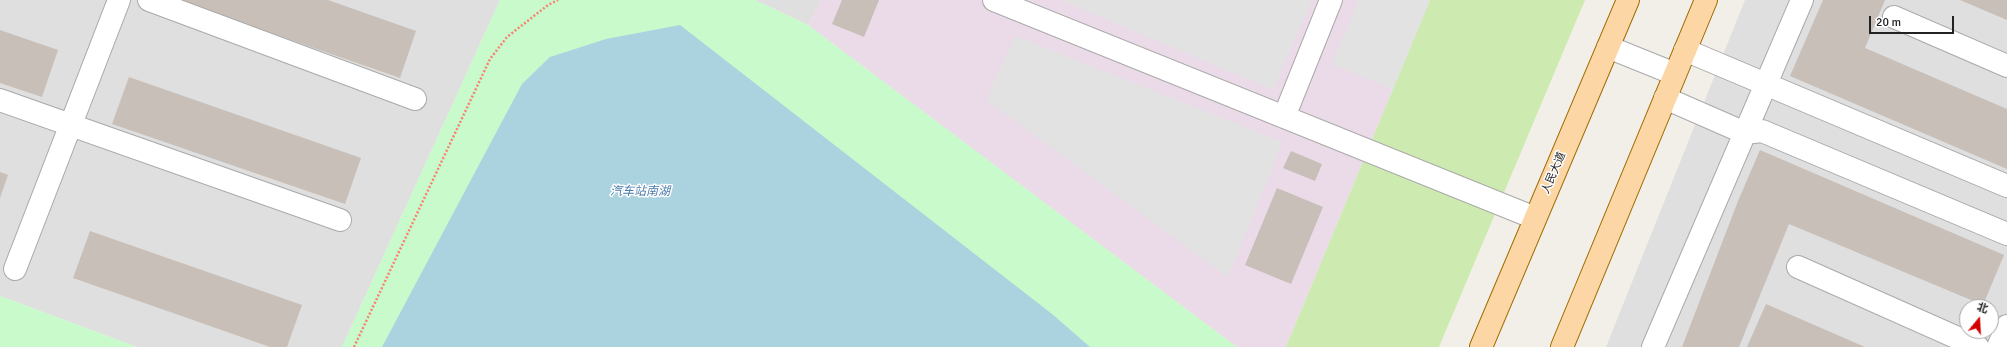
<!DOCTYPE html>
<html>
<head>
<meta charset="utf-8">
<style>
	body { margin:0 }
	#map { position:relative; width:2007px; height:347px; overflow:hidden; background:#f2efe9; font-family:Signika,"Noto Sans SC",sans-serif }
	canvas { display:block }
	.north { position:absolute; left:1959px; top:299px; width:40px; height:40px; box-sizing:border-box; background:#fff; border:1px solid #a7a7a7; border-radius:50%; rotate:18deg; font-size:11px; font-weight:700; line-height:16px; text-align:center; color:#222 }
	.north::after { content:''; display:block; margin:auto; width:14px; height:18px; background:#d40000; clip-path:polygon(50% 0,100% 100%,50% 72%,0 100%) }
	.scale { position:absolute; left:1869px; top:16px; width:85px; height:18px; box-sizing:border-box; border:2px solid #222; border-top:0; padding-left:5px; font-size:12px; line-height:14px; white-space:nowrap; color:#222; -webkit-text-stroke:3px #fff; paint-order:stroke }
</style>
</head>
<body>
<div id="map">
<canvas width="2007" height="347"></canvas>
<div class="north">北</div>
<div class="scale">20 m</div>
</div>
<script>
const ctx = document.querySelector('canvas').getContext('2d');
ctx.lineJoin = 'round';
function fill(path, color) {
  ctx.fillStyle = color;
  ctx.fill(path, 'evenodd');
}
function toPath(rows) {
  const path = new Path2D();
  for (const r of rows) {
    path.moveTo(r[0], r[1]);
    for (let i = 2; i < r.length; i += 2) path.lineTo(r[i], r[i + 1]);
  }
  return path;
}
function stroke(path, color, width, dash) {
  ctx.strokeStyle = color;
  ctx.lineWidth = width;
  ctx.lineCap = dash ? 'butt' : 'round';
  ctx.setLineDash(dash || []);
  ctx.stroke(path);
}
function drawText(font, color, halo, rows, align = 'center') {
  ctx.font = font + ' Signika,"Noto Sans SC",sans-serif';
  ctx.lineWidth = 3;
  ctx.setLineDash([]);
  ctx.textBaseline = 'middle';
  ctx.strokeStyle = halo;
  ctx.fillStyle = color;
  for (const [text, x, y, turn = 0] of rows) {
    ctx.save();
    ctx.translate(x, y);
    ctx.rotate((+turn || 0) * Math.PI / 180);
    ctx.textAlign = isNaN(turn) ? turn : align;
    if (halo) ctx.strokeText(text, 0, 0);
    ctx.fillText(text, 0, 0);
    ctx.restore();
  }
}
fill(toPath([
	[0,0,500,0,342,347,137,347,0,296],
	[755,0,821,0,808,25],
	[1745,0,2007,0,2007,347,1606,347],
	[1967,307,1991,307,1991,331,1967,331]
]), '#e0dfdf');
fill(toPath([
	[821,0,1430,0,1286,347,1237,347,808,25]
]), '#ebdbe8');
fill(toPath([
	[1430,0,1585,0,1439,347,1286,347]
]), '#cdebb0');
fill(toPath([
	[500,0,755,0,808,25,1237,347,342,347],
	[0,296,137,347,0,347]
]), '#c8facc');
fill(toPath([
	[1061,0,1312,0,1273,90],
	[1359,0,1430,0,1393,89,1332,64],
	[1015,36,1283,142,1228,277,986,100]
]), '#e2e2e2');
fill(toPath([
	[680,25,1052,314,1090,347,382,347,522,84,550,57,606,39]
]), '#aad3df');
fill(toPath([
	[176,0,328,0,416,31,400,78],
	[842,0,879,0,864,37,832,24],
	[1823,0,1885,0,1865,48,2007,109,2007,169,1790,76],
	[1960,0,2007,0,2007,20],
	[0,30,58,50,42,97,0,83],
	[129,77,361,158,345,204,112,124],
	[1760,150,2004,255,1983,305,1789,224,1739,347,1682,347,1738,201],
	[1291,151,1322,164,1315,181,1283,168],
	[0,172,8,175,0,198],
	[1277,188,1323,207,1291,284,1245,265],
	[90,231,302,305,287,347,270,347,73,278],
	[1766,304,1865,347,1747,347]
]), '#c7bfb8');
const minor = toPath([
	[149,0,415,99],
	[994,0,1535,218],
	[1894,17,2007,66],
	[1608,47,1675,74],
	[1685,50,2007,186],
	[1665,98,1745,133,1762,131,2007,234],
	[0,100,340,220],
	[1284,117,1331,0],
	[1798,267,1978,347],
	[15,269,119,0],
	[1653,347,1802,0],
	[1998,347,2007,326]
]);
const major = toPath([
	[1481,347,1628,0],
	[1562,347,1706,0]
]);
stroke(minor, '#a9a9a9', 24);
stroke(major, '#a06b00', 24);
stroke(toPath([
	[354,347,490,59,507,37,548,5,558,0]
]), '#fa8072', 2.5, [2, 2]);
stroke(minor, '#fff', 22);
stroke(major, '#fcd6a4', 22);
drawText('11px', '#222', '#fff', [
	["人民大道",1554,173,-67]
]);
drawText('italic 12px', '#4a7aab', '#fff', [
	["汽车站南湖",640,192]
]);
</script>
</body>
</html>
